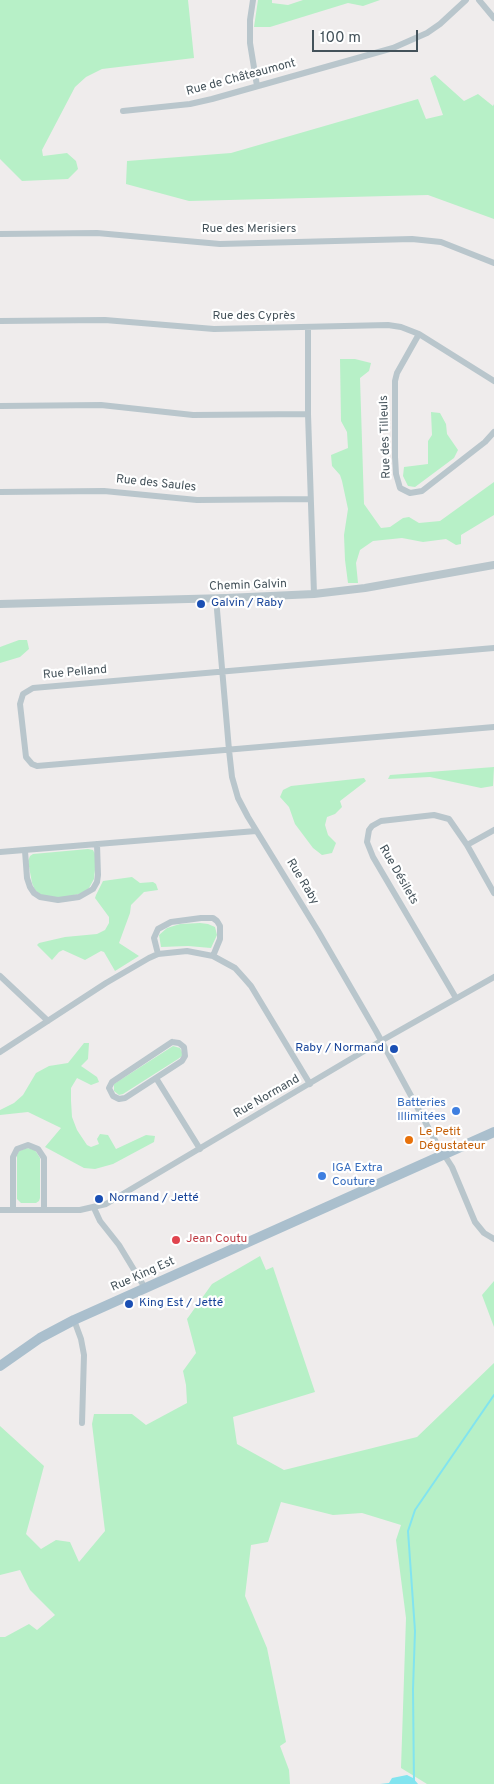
<!DOCTYPE html>
<html>
<head>
<meta charset="utf-8">
<style>
	body { margin:0 }
	#map { position:relative; width:494px; height:1784px; overflow:hidden; background:#efecec; font-family:Overpass,sans-serif }
	canvas { display:block }
	.scale { position:absolute; left:312px; top:30px; width:106px; height:22px; box-sizing:border-box; border:2px solid #44525a; border-top:0; padding-left:6px; font-size:15px; line-height:18px; white-space:nowrap; color:#44525a; -webkit-text-stroke:4px #fff; paint-order:stroke }
</style>
</head>
<body>
<div id="map">
<canvas width="494" height="1784"></canvas>
<div class="scale">100 m</div>
</div>
<script>
const ctx = document.querySelector('canvas').getContext('2d');
ctx.lineJoin = 'round';
function fill(path, color) {
  ctx.fillStyle = color;
  ctx.fill(path, 'evenodd');
}
function toPath(rows) {
  const path = new Path2D();
  for (const r of rows) {
    path.moveTo(r[0], r[1]);
    for (let i = 2; i < r.length; i += 2) path.lineTo(r[i], r[i + 1]);
  }
  return path;
}
function stroke(path, color, width, dash) {
  ctx.strokeStyle = color;
  ctx.lineWidth = width;
  ctx.lineCap = dash ? 'butt' : 'round';
  ctx.setLineDash(dash || []);
  ctx.stroke(path);
}
function drawText(font, color, halo, rows, align = 'center') {
  ctx.font = font + ' Overpass,sans-serif';
  ctx.lineWidth = 4.5;
  ctx.setLineDash([]);
  ctx.textBaseline = 'middle';
  ctx.strokeStyle = halo;
  ctx.fillStyle = color;
  for (const [text, x, y, turn = 0] of rows) {
    ctx.save();
    ctx.translate(x, y);
    ctx.rotate((+turn || 0) * Math.PI / 180);
    ctx.textAlign = isNaN(turn) ? turn : align;
    if (halo) ctx.strokeText(text, 0, 0);
    ctx.fillText(text, 0, 0);
    ctx.restore();
  }
}
fill(toPath([
	[0,0,188,0,194,58,102,69,86,77,75,87,42,150,43,156,67,153,76,161,78,169,68,179,22,181,0,159],
	[258,0,272,0,272,3,288,5,303,0,380,0,363,6,348,3,270,27,254,27],
	[435,75,464,101,478,94,493,106,494,104,494,219,428,195,189,201,126,184,127,161,231,153,418,99,426,119,443,115,430,78],
	[340,359,355,359,371,363,369,371,360,378,364,504,381,528,390,527,403,518,409,517,419,523,440,521,494,482,494,515,461,535,461,544,456,545,446,539,423,542,402,538,373,541,360,550,356,563,358,583,348,583,345,560,344,535,348,509,342,481,340,475,332,466,331,455,348,448,347,432,341,421],
	[431,412,440,413,446,424,447,434,458,450,454,458,415,487,408,486,403,476,404,467,428,464,428,441,432,435],
	[19,640,27,640,29,649,20,657,0,663,0,647],
	[494,767,493,786,481,788,430,777,388,779,390,775],
	[364,778,366,781,340,801,342,807,335,814,327,817,325,825,328,835,336,843,332,853,322,855,313,848,295,824,289,807,280,797,283,790,291,786],
	[88,849,93,850,95,854,95,870,94,879,89,888,83,893,61,898,41,895,35,890,32,883,28,861,30,856,33,854],
	[132,877,140,883,153,882,156,884,158,890,144,892,131,905,130,913,119,943,139,956,115,971,104,952,101,951,85,960,63,950,59,952,52,960,37,945,39,943,65,937,97,934,105,930,109,923,109,917,95,898,96,895,103,881],
	[200,923,208,924,215,927,217,935,211,948,188,946,161,947,159,935,167,928,180,924],
	[84,1043,89,1043,88,1059,81,1066,97,1077,99,1082,91,1085,77,1078,71,1088,71,1101,72,1117,77,1130,87,1145,91,1147,99,1144,97,1139,100,1134,108,1135,116,1149,146,1135,155,1136,154,1142,113,1164,95,1169,84,1168,45,1147,61,1128,28,1112,0,1115,0,1110,14,1103,23,1095,36,1073,49,1066,68,1063],
	[173,1046,180,1048,182,1052,182,1056,178,1059,123,1094,119,1095,114,1091,114,1084],
	[27,1148,35,1150,40,1158,40,1198,39,1201,36,1203,21,1203,17,1199,17,1155,19,1151],
	[260,1256,266,1270,273,1267,315,1392,233,1417,237,1444,284,1470,417,1437,494,1363,494,1784,427,1784,401,1768,406,1618,396,1540,401,1525,362,1513,333,1515,281,1502,268,1542,251,1545,245,1596,267,1648,286,1742,280,1746,289,1770,290,1784,0,1784,0,1637,5,1637,29,1624,37,1630,55,1615,30,1590,20,1570,0,1575,0,1426,44,1466,26,1534,41,1549,56,1540,70,1542,79,1562,105,1531,92,1424,94,1414,132,1414,146,1425,187,1403,186,1385,183,1371,196,1353,187,1319,212,1284],
	[494,1281,494,1327,482,1295]
]), '#b7f0c7');
fill(toPath([
	[407,1775,413,1778,418,1784,380,1784,389,1783,392,1778]
]), '#82e4ef');
stroke(toPath([
	[414,1784,413,1689,415,1631,408,1531,415,1510,494,1395]
]), '#82e4ef', 2);
stroke(toPath([
	[253,0,250,20,250,43,257,86],
	[479,0,494,18],
	[123,111,190,104,212,99,393,48,427,33,440,24,466,0],
	[0,234,97,233,220,244,412,239,441,242,494,263],
	[0,321,105,320,214,329,388,325,401,327,419,334,494,381],
	[308,328,308,414,314,594],
	[419,334,397,373,395,381,395,457,396,474,400,488,410,493,422,491,485,442,494,432],
	[0,406,101,405,193,415,308,414],
	[0,492,104,491,197,500,310,499],
	[216,598,229,750,232,777,238,798,248,817,318,931,376,1031,436,1142,452,1167,475,1222,484,1233,494,1239],
	[494,648,33,688,23,694,20,704,26,757,32,764,37,766,494,727],
	[467,845,494,830],
	[25,851,27,878,30,887,34,893,40,897,58,900,79,897,93,889,97,882,98,875,97,844],
	[0,852,256,831],
	[158,954,154,938,158,929,171,922,201,918,213,918,217,921,220,926,220,939,213,956],
	[0,976,48,1021],
	[456,998,373,857,367,842,369,830,372,826,381,821,434,815,449,819,467,845,494,893],
	[172,1042,179,1043,184,1047,185,1056,182,1061,125,1098,119,1099,113,1096,109,1088,112,1082,172,1042],
	[0,1052,106,983,149,958,158,954,187,951,213,956,235,968,244,978,251,986,310,1084],
	[156,1078,200,1149],
	[94,1208,100,1221,119,1245,145,1288],
	[0,1210,80,1210,106,1204,381,1041,494,977],
	[13,1210,13,1157,17,1149,28,1145,38,1149,44,1158,44,1210],
	[74,1320,81,1339,84,1355,82,1423]
]), '#b9c6cc', 6);
stroke(toPath([
	[0,604,226,598,314,594,365,588,494,565]
]), '#b9c6cc', 8);
stroke(toPath([
	[0,1366,40,1338,74,1320,494,1132]
]), '#aabfcd', 10);
for (const [x, y, r, color] of [
	[201,604,5,"#1a4fb4"],
	[394,1049,5,"#1a4fb4"],
	[456,1111,5,"#3f7fe0"],
	[409,1140,5,"#e8710a"],
	[322,1176,5,"#3f7fe0"],
	[99,1199,5,"#1a4fb4"],
	[176,1240,5,"#e0444e"],
	[129,1304,5,"#1a4fb4"]
]) {
  const dot = new Path2D();
  dot.arc(x, y, r, 0, 2 * Math.PI);
  ctx.fillStyle = color;
  ctx.fill(dot);
  stroke(dot, '#fff', 2);
}
drawText('12px', '#44525a', '#fff', [
	["Rue de Châteaumont",241,78,-15],
	["Rue des Merisiers",249,230],
	["Rue des Cyprès",254,317],
	["Rue des Tilleuls",386,437,-92],
	["Rue des Saules",156,484,6],
	["Chemin Galvin",248,586,-2],
	["Rue Pelland",75,673,-5],
	["Rue Désilets",398,875,60],
	["Rue Raby",302,882,59],
	["Rue Normand",267,1097,-30],
	["Rue King Est",143,1275,-24]
]);
drawText('12px', '#164399', '#fff', [
	["Galvin / Raby",211,604],
	["Raby / Normand",384,1049,"right"],
	["Normand / Jetté",109,1199],
	["King Est / Jetté",139,1304]
], 'left');
drawText('12px', '#366cbe', '#fff', [
	["Batteries",446,1104],
	["Illimitées",446,1118],
	["IGA Extra",332,1169,"left"],
	["Couture",332,1183,"left"]
], 'right');
drawText('12px', '#c56008', '#fff', [
	["Le Petit",419,1133],
	["Dégustateur",419,1147]
], 'left');
drawText('12px', '#be3a42', '#fff', [
	["Jean Coutu",186,1240]
], 'left');
</script>
</body>
</html>
